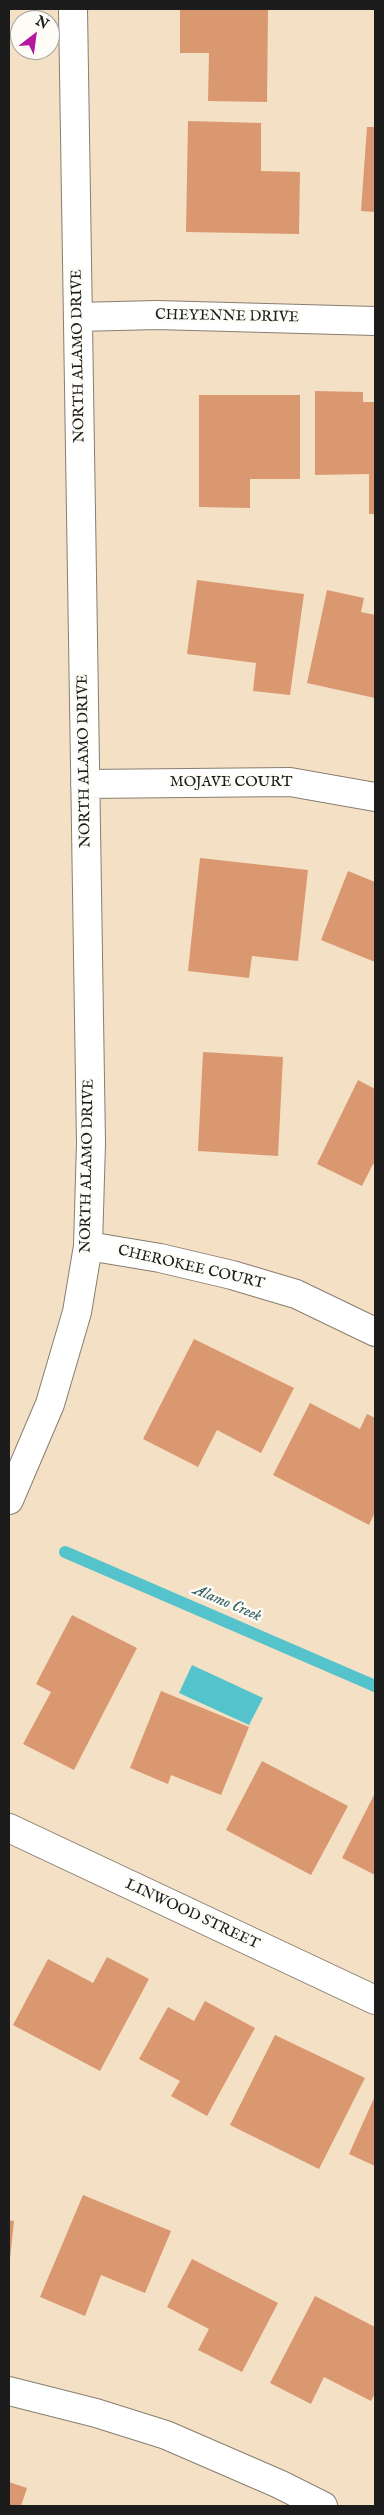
<!DOCTYPE html>
<html>
<head>
<meta charset="utf-8">
<style>
	body { margin:0 }
	#map { position:relative; width:384px; height:2515px; overflow:hidden; background:#f4e0c5; font-family:"IM FELL English",serif }
	canvas { display:block }
	.frame { position:absolute; inset:0; border:10px solid #1c1c1c; pointer-events:none }
	.north { position:absolute; left:10px; top:10px; width:50px; height:50px; box-sizing:border-box; background:#fdfcf7; border:1px solid #a3a29f; border-radius:50%; rotate:30deg; font-size:14px; font-weight:700; line-height:20px; text-align:center; color:#1c1c1c }
	.north::after { content:''; display:block; margin:auto; width:18px; height:22px; background:#b5179e; clip-path:polygon(50% 0,100% 100%,50% 72%,0 100%) }
</style>
</head>
<body>
<div id="map">
<canvas width="384" height="2515"></canvas>
<div class="frame"></div>
<div class="north">N</div>
</div>
<script>
const ctx = document.querySelector('canvas').getContext('2d');
ctx.lineJoin = 'round';
function fill(path, color) {
  ctx.fillStyle = color;
  ctx.fill(path, 'evenodd');
}
function toPath(rows) {
  const path = new Path2D();
  for (const r of rows) {
    path.moveTo(r[0], r[1]);
    for (let i = 2; i < r.length; i += 2) path.lineTo(r[i], r[i + 1]);
  }
  return path;
}
function stroke(path, color, width, dash) {
  ctx.strokeStyle = color;
  ctx.lineWidth = width;
  ctx.lineCap = dash ? 'butt' : 'round';
  ctx.setLineDash(dash || []);
  ctx.stroke(path);
}
function drawText(font, color, halo, rows, align = 'center') {
  ctx.font = font + ' "IM FELL English",serif';
  ctx.lineWidth = 5;
  ctx.setLineDash([]);
  ctx.textBaseline = 'middle';
  ctx.strokeStyle = halo;
  ctx.fillStyle = color;
  for (const [text, x, y, turn = 0] of rows) {
    ctx.save();
    ctx.translate(x, y);
    ctx.rotate((+turn || 0) * Math.PI / 180);
    ctx.textAlign = isNaN(turn) ? turn : align;
    if (halo) ctx.strokeText(text, 0, 0);
    ctx.fillText(text, 0, 0);
    ctx.restore();
  }
}
fill(toPath([
	[192,1665,263,1698,249,1725,179,1693]
]), '#55c3cb');
stroke(toPath([
	[65,1552,375,1686]
]), '#55c3cb', 12);
fill(toPath([
	[180,9,268,9,267,102,208,101,209,53,180,53],
	[188,121,261,123,261,171,300,172,299,234,186,232],
	[367,127,375,127,375,212,361,211],
	[315,391,363,392,363,402,375,402,375,514,369,514,369,474,315,475],
	[199,395,300,395,300,479,250,479,250,508,199,507],
	[197,580,304,594,290,695,253,691,256,663,187,654],
	[327,590,364,598,361,612,375,615,375,698,307,683],
	[200,858,308,870,298,961,252,956,249,978,188,971],
	[348,871,375,882,375,962,321,940],
	[203,1052,283,1057,278,1156,198,1151],
	[358,1080,375,1089,375,1165,373,1164,362,1186,317,1164],
	[194,1339,294,1388,261,1453,217,1430,198,1467,143,1439],
	[310,1403,360,1429,367,1414,375,1418,375,1512,369,1525,273,1475],
	[72,1615,137,1648,74,1770,23,1744,51,1692,36,1684],
	[161,1691,249,1727,221,1795,171,1775,168,1784,130,1768],
	[262,1761,348,1806,311,1875,226,1830],
	[375,1793,375,1875,342,1858],
	[107,1957,149,1979,100,2071,13,2025,48,1959,93,1983],
	[205,2001,255,2028,207,2116,171,2096,180,2081,139,2059,168,2007,194,2021],
	[275,2035,365,2078,319,2169,230,2125],
	[375,2096,375,2166,349,2154],
	[83,2195,171,2231,145,2293,101,2275,85,2316,40,2297],
	[9,2220,14,2221,10,2259,9,2259],
	[192,2259,278,2303,242,2372,198,2350,209,2329,167,2307],
	[315,2296,375,2327,375,2393,371,2401,324,2377,311,2404,270,2383],
	[9,2482,27,2488,21,2506,9,2506]
]), '#da9870');
const minor = toPath([
	[78,317,157,315,375,321],
	[85,784,290,782,375,797],
	[88,1246,160,1258,232,1275,296,1294,375,1332],
	[9,1500,50,1404,77,1312,88,1246,91,1143,73,9],
	[9,1828,375,2000],
	[9,2391,96,2413,166,2435,279,2484,323,2506]
]);
stroke(minor, '#887e70', 30);
stroke(minor, '#fff', 28);
drawText('15px', '#1c1c1c', '#fdfcf7', [
	["CHEYENNE DRIVE",227,317,1],
	["NORTH ALAMO DRIVE",79,356,-91],
	["NORTH ALAMO DRIVE",85,761,-91],
	["MOJAVE COURT",231,783],
	["NORTH ALAMO DRIVE",88,1166,-89],
	["CHEROKEE COURT",191,1268,13],
	["LINWOOD STREET",192,1915,25]
]);
drawText('italic 16px', '#335f62', '#fdfcf7', [
	["Alamo Creek",227,1604,23]
]);
</script>
</body>
</html>
